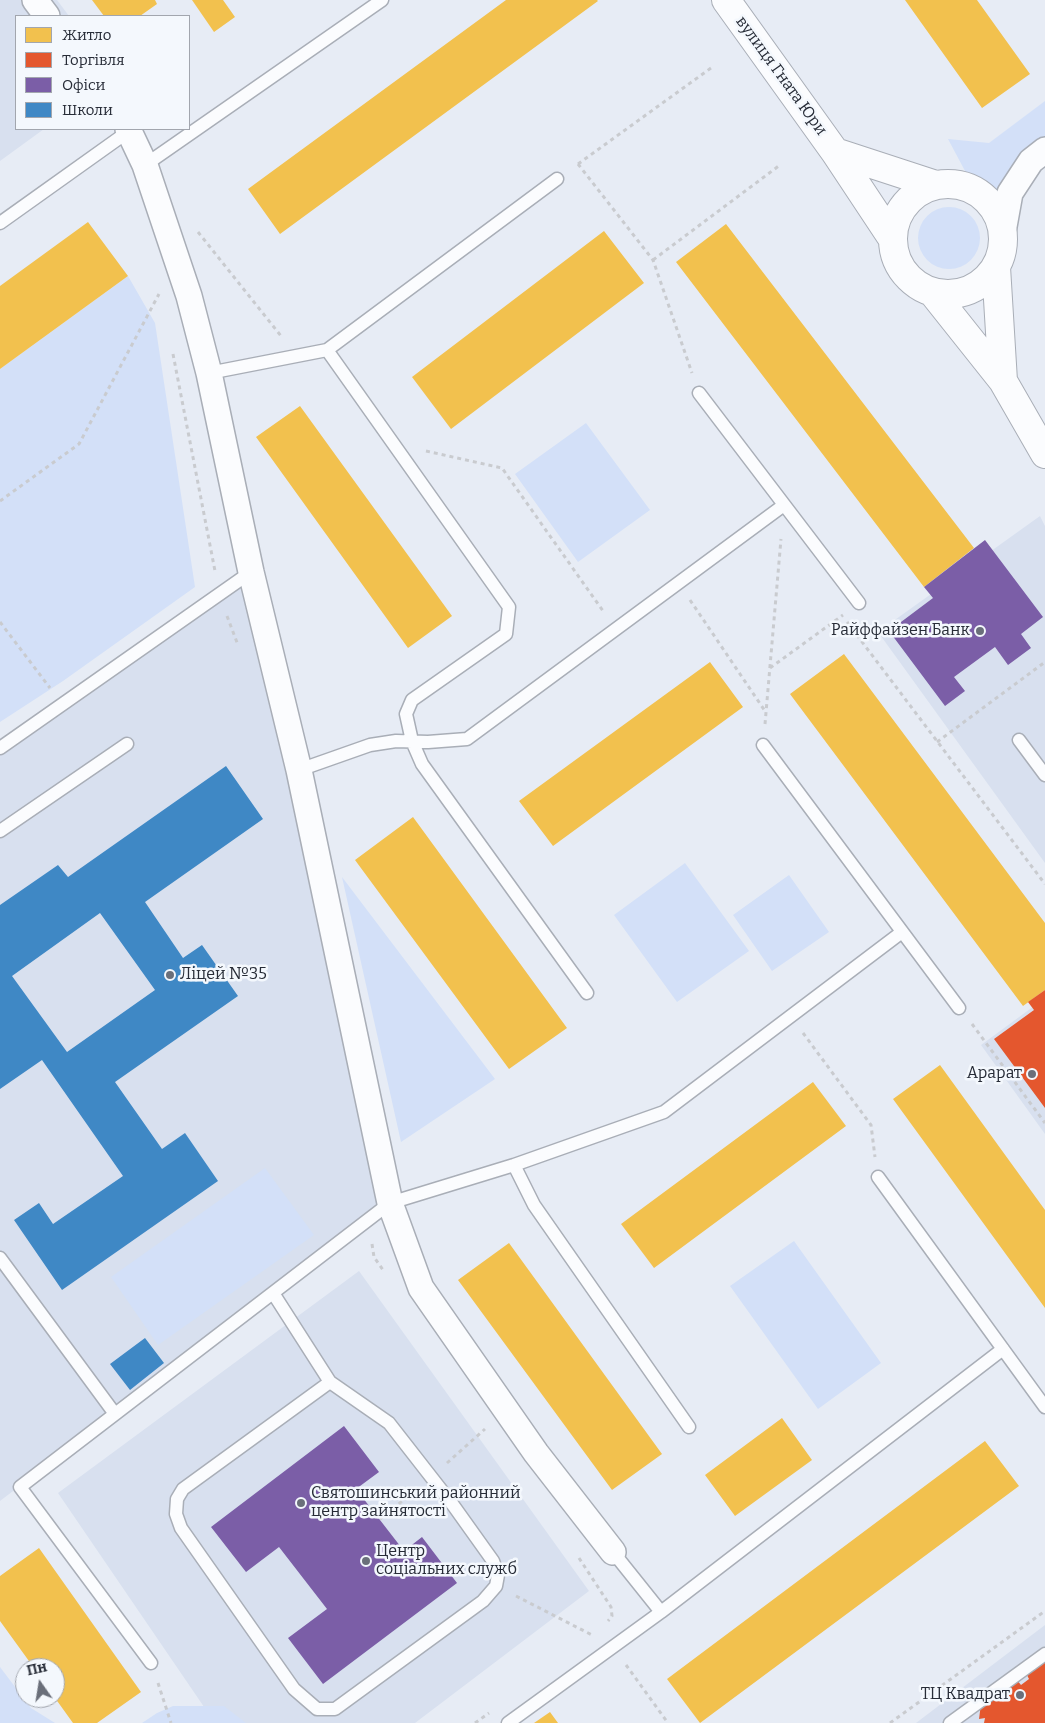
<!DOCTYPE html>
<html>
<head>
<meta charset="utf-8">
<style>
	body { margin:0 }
	#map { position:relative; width:1045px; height:1723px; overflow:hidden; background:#e7ecf5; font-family:Bitter,serif }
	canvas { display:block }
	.legend { position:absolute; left:15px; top:15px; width:175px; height:115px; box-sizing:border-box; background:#f4f8fd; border:1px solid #a2a6ae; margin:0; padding:6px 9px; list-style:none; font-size:15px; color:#272c37 }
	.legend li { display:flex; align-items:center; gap:10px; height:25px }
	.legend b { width:25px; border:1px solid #a2a6ae }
	.north { position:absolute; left:15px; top:1658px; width:50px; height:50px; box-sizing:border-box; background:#f4f8fd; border:1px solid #a2a6ae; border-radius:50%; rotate:347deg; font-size:14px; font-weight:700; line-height:20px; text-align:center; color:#272c37 }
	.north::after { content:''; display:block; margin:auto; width:18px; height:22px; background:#6a6f7a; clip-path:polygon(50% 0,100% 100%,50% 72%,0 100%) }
</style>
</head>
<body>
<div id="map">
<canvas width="1045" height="1723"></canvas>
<ul class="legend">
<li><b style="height:14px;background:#f2c14e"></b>Житло</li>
<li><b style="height:14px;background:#e4572e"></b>Торгівля</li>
<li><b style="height:14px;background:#7b5ea7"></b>Офіси</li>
<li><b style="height:14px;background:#3f88c5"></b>Школи</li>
</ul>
<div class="north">Пн</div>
</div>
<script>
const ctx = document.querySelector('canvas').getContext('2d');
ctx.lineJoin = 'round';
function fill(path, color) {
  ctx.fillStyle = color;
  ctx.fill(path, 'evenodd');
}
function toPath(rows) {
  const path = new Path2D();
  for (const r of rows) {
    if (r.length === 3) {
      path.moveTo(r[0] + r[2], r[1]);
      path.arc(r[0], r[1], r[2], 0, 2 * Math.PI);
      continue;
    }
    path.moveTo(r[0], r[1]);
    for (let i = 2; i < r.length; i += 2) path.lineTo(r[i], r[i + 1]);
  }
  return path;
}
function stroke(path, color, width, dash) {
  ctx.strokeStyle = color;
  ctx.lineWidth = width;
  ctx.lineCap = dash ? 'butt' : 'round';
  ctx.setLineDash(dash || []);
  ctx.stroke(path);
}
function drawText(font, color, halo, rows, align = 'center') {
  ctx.font = font + ' Bitter,serif';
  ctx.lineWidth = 5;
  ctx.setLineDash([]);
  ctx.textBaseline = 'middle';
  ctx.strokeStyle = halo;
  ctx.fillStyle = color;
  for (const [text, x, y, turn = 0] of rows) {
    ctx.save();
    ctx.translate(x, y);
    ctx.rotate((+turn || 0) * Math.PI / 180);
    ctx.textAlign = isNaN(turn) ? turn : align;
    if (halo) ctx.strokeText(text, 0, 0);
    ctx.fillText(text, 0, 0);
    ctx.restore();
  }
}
fill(toPath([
	[0,0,57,0,69,16,16,16,16,129,44,129,0,161],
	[1040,516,1045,526,1045,863,878,632],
	[251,572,390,1203,0,1501,0,748],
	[1045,998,1045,1134,981,1045],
	[359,1271,589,1591,415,1723,215,1723,58,1493],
	[1045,1625,1045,1723,916,1723]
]), '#d8e0ef');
fill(toPath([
	[1045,101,1045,144,1000,210,988,195,972,184,948,139,989,143],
	[949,238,31],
	[128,276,155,323,195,587,63,681,0,722,0,369],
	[586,423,650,510,578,562,515,474],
	[685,863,749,951,677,1002,614,915],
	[789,875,829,932,772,971,733,915],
	[342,877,495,1079,401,1142],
	[265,1168,314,1235,158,1345,111,1277],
	[794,1241,881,1363,818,1409,730,1286],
	[0,1667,31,1708,55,1723,0,1723],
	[173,1706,224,1706,246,1723,142,1723,157,1713]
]), '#d3e0f8');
fill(toPath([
	[92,0,155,0,157,4,140,16,104,16],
	[192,0,223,0,235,17,214,32],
	[506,0,597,0,598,1,280,234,248,189],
	[905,0,977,0,1030,74,982,108],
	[88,222,128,276,0,369,0,286],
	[726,224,974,548,924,587,676,262],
	[604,231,644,283,451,429,412,377],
	[300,406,452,616,408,648,256,437],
	[844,654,1045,923,1045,990,1023,1006,790,694],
	[710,662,743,707,553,846,519,801],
	[413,817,567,1028,509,1069,355,860],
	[940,1065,1045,1210,1045,1308,893,1099],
	[813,1082,846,1126,654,1268,621,1224],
	[509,1243,662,1454,612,1490,458,1280],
	[782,1418,812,1460,735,1516,705,1475],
	[985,1441,1019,1486,700,1723,667,1679],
	[39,1548,141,1692,97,1723,73,1723,55,1698,55,1668,34,1668,0,1621,0,1576],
	[550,1712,558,1723,534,1723]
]), '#f2c14e');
fill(toPath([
	[1045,990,1045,1108,994,1039,1034,1010,1028,1002],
	[1045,1660,1045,1723,984,1723,985,1718,979,1719,981,1704,1016,1679,1021,1685,1029,1679,1026,1673]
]), '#e4572e');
fill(toPath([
	[985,540,1043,617,1021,634,1031,648,1008,665,995,647,954,677,965,691,945,706,889,631,933,598,924,587],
	[344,1426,379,1472,356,1489,404,1551,422,1537,457,1583,323,1684,288,1638,327,1609,279,1547,246,1572,211,1527]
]), '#7b5ea7');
fill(toPath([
	[226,766,263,819,145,902,183,958,202,945,238,996,115,1082,162,1149,185,1133,218,1181,62,1290,14,1220,39,1203,53,1224,123,1176,42,1060,0,1089,0,905,58,865,68,877],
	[100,913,155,990,67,1052,12,976],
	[145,1338,164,1363,130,1390,110,1364]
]), '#3f88c5');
const lane = toPath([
	[145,165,382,0],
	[0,223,129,131],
	[327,350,509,607,506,634,412,700,406,714,412,741,422,764,587,993],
	[209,373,327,350,557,179],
	[699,393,859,603],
	[1019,740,1045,775],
	[763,745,959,1008],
	[0,748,251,572],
	[299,770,370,745,396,741,428,742,467,739,784,505],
	[0,831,127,744],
	[514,1165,534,1205,689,1427],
	[878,1177,1045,1407],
	[0,1258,115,1414],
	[273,1293,330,1382],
	[330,1382,389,1423,453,1505,493,1561,498,1575,496,1586,483,1601,335,1709,317,1709,294,1689,181,1528,176,1514,177,1499,183,1489,330,1382],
	[613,1552,661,1612],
	[151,1663,20,1487,390,1203,514,1165,664,1112,902,932],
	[508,1723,661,1612,1003,1349],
	[950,1723,1045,1654]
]);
const street = toPath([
	[35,0,47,16],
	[128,129,145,165,189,296,209,373,251,572,299,770,390,1203,421,1288,536,1453,613,1552],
	[1003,232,1010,193,1031,161,1045,150]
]);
const secondary = toPath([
	[726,0,835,152,892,238],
	[835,152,936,185],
	[948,239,55],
	[996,267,1003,381],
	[933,293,1003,381,1045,454]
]);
stroke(lane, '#a9aeb7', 15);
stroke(street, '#a9aeb7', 28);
stroke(secondary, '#a9aeb7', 30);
stroke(toPath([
	[578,164,653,260,692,373],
	[578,164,711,68],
	[198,232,281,336],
	[653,260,780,165],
	[173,354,215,571],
	[426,451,502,468,603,611],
	[0,501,79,444,159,294],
	[690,600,765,711],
	[227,616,238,645],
	[0,622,50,688],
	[847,622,1045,884],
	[770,668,843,615],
	[765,724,781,539],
	[937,742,1045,662],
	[972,1024,1045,1123],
	[803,1033,871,1125,875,1157],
	[372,1244,374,1257,383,1270],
	[447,1463,485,1429],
	[380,1519,416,1490],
	[579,1558,611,1607,612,1616,608,1621],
	[516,1596,592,1635],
	[626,1665,668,1723],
	[158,1683,171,1723],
	[475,1723,489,1713],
	[890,1723,1045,1611]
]), '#c9cbcf', 3, [4, 4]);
stroke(lane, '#fbfcfe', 12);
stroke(street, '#fbfcfe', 25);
stroke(secondary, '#fbfcfe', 28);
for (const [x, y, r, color] of [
	[980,631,5,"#6a6f7a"],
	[170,975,5,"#6a6f7a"],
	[1032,1074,5,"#6a6f7a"],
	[301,1503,5,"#6a6f7a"],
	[366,1561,5,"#6a6f7a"],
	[1020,1695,5,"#6a6f7a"]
]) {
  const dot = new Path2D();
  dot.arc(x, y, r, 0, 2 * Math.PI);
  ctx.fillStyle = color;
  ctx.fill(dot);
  stroke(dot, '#f4f8fd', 2);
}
drawText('16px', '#272c37', '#f4f8fd', [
	["вулиця Гната Юри",781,76,54]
]);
drawText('16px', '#272c37', '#f4f8fd', [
	["Райффайзен Банк",970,631],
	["Ліцей №35",180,975,"left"],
	["Арарат",1022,1074],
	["Святошинський районний",311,1494,"left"],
	["центр зайнятості",311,1512,"left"],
	["Центр",376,1552,"left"],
	["соціальних служб",376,1570,"left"],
	["ТЦ Квадрат",1010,1695]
], 'right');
</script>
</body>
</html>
